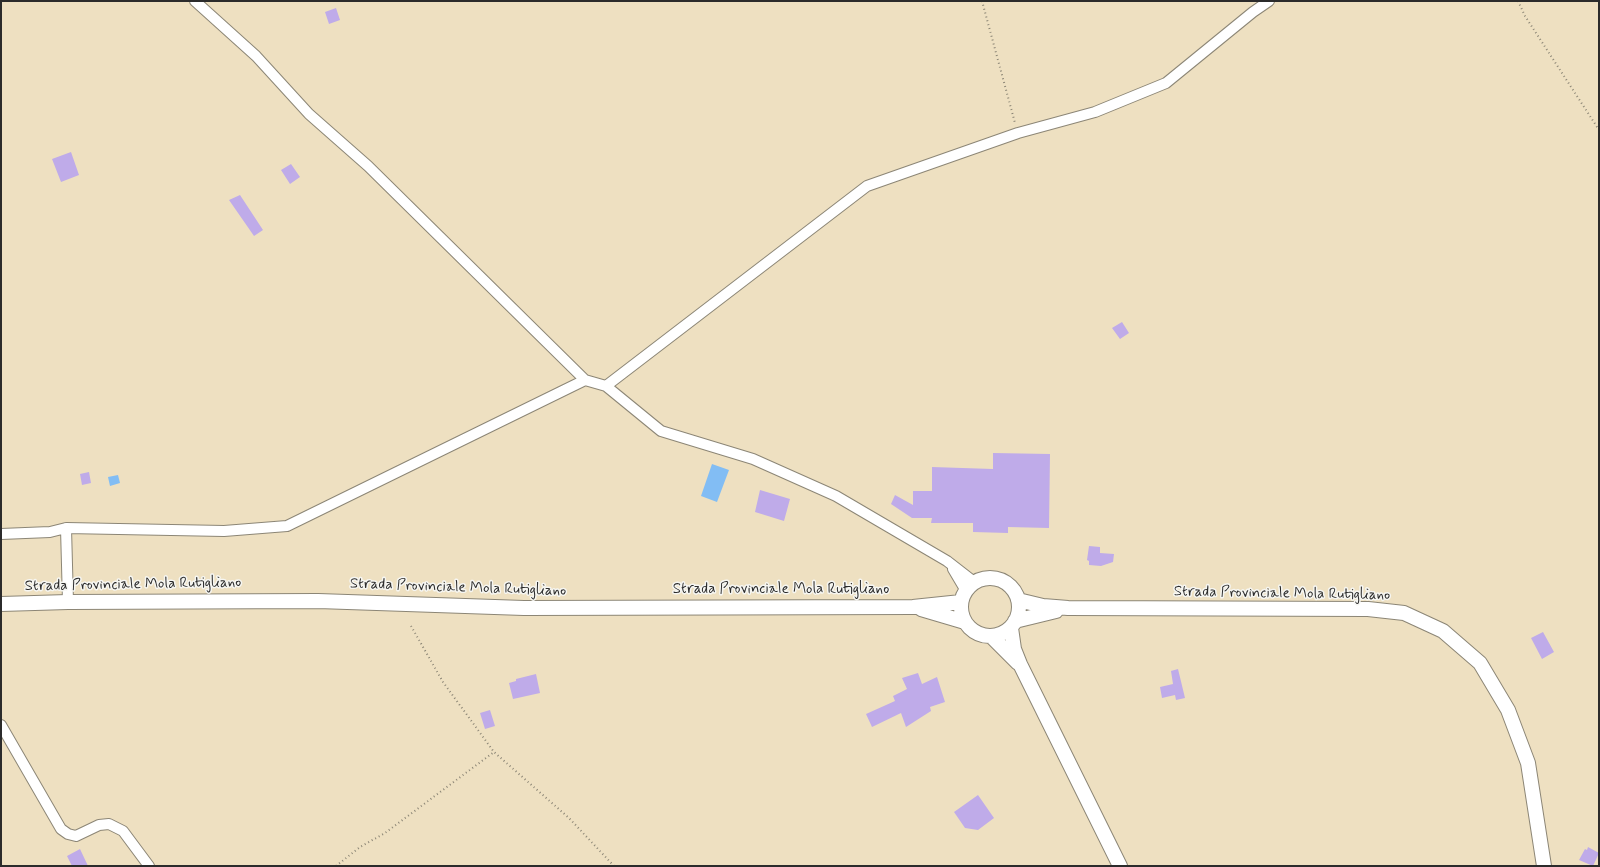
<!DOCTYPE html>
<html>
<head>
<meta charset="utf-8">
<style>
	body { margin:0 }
	#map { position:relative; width:1600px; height:867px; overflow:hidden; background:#eee0c1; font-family:Mynerve,sans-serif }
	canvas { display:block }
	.frame { position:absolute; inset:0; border:2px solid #2b2b2b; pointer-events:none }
</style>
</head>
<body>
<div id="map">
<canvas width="1600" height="867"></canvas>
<div class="frame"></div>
</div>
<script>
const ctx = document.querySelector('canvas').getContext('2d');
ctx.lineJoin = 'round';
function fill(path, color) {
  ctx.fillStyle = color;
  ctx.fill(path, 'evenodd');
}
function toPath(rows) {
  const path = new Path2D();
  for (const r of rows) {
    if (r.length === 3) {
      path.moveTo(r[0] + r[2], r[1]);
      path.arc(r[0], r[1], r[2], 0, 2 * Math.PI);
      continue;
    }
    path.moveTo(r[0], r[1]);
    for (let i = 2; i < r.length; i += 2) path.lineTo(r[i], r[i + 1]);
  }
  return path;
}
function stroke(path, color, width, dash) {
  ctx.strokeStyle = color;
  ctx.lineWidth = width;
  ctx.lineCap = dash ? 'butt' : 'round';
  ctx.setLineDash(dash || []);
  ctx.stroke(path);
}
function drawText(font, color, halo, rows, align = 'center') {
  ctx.font = font + ' Mynerve,sans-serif';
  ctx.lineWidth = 3;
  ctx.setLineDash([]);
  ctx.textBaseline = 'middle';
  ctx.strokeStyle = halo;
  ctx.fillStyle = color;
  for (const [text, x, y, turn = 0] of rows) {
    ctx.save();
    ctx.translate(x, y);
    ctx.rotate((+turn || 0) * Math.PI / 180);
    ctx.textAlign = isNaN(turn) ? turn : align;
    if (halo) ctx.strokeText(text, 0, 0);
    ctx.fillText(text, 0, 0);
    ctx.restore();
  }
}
fill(toPath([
	[712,464,729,470,717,502,701,496],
	[118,475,120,483,110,486,108,477]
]), '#82bdf4');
fill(toPath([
	[336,8,340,20,329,24,325,12],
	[71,152,79,175,61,182,52,159],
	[291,164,300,177,290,184,281,170],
	[240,195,263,230,254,236,229,200],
	[1122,322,1129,333,1120,339,1112,328],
	[993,453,1050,454,1049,528,1008,527,1008,533,973,532,973,523,931,523,932,518,912,518,891,504,895,495,913,505,913,491,932,491,932,467,993,469],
	[89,472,91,483,82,485,80,474],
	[760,490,790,499,784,521,755,512],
	[1089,546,1100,547,1100,553,1114,554,1113,562,1101,566,1089,565,1089,561,1087,560],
	[1543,632,1554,652,1542,659,1531,638],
	[1178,669,1185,698,1176,700,1175,695,1162,698,1160,687,1173,684,1171,671],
	[918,673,922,684,937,677,945,702,930,707,931,711,906,727,901,713,872,727,866,714,895,701,893,696,907,689,902,678],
	[536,674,540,693,513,699,509,683,516,681,516,679],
	[490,710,495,726,485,729,480,713],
	[978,795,994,818,978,830,965,828,954,812],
	[1588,847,1599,853,1593,866,1579,860,1585,849,1587,850],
	[80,849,88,866,72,866,67,856]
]), '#bfabe9');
const minor = toPath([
	[195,1,256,56,309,114,368,166,585,380,606,386,661,431,753,459,836,496,947,561,974,582],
	[606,386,867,186,1018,133,1095,112,1166,83,1253,12,1269,1],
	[66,528,224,531,287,526,585,380],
	[1,534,50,532,66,528,68,602],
	[953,569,966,591],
	[1,725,61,829,68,834,76,836,99,825,109,824,123,831,149,866]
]);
const secondary = toPath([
	[990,607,29],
	[1018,600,1043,606,1068,608,1368,609,1404,613,1443,631,1480,663,1508,710,1528,763,1544,866],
	[1,604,68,602,318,601,524,608,913,607,961,602],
	[921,609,965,622],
	[1015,621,1056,611],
	[1011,628,1014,649,1020,664,1120,866],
	[991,636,1018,663]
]);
stroke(minor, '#8c8676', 12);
stroke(secondary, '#8c8676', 16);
stroke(toPath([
	[982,1,1015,123],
	[1518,1,1525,16,1599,130],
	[411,626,443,682,494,752,569,818,614,866],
	[336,866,360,847,385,833,494,752]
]), '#8c8676', 2, [1, 3]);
stroke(minor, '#fff', 10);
stroke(secondary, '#fff', 14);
drawText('15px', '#2b2b2b', '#f6f6f2', [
	["Strada Provinciale Mola Rutigliano",133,585,-1],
	["Strada Provinciale Mola Rutigliano",458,588,2],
	["Strada Provinciale Mola Rutigliano",781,590],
	["Strada Provinciale Mola Rutigliano",1282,594,1]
]);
</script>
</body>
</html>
